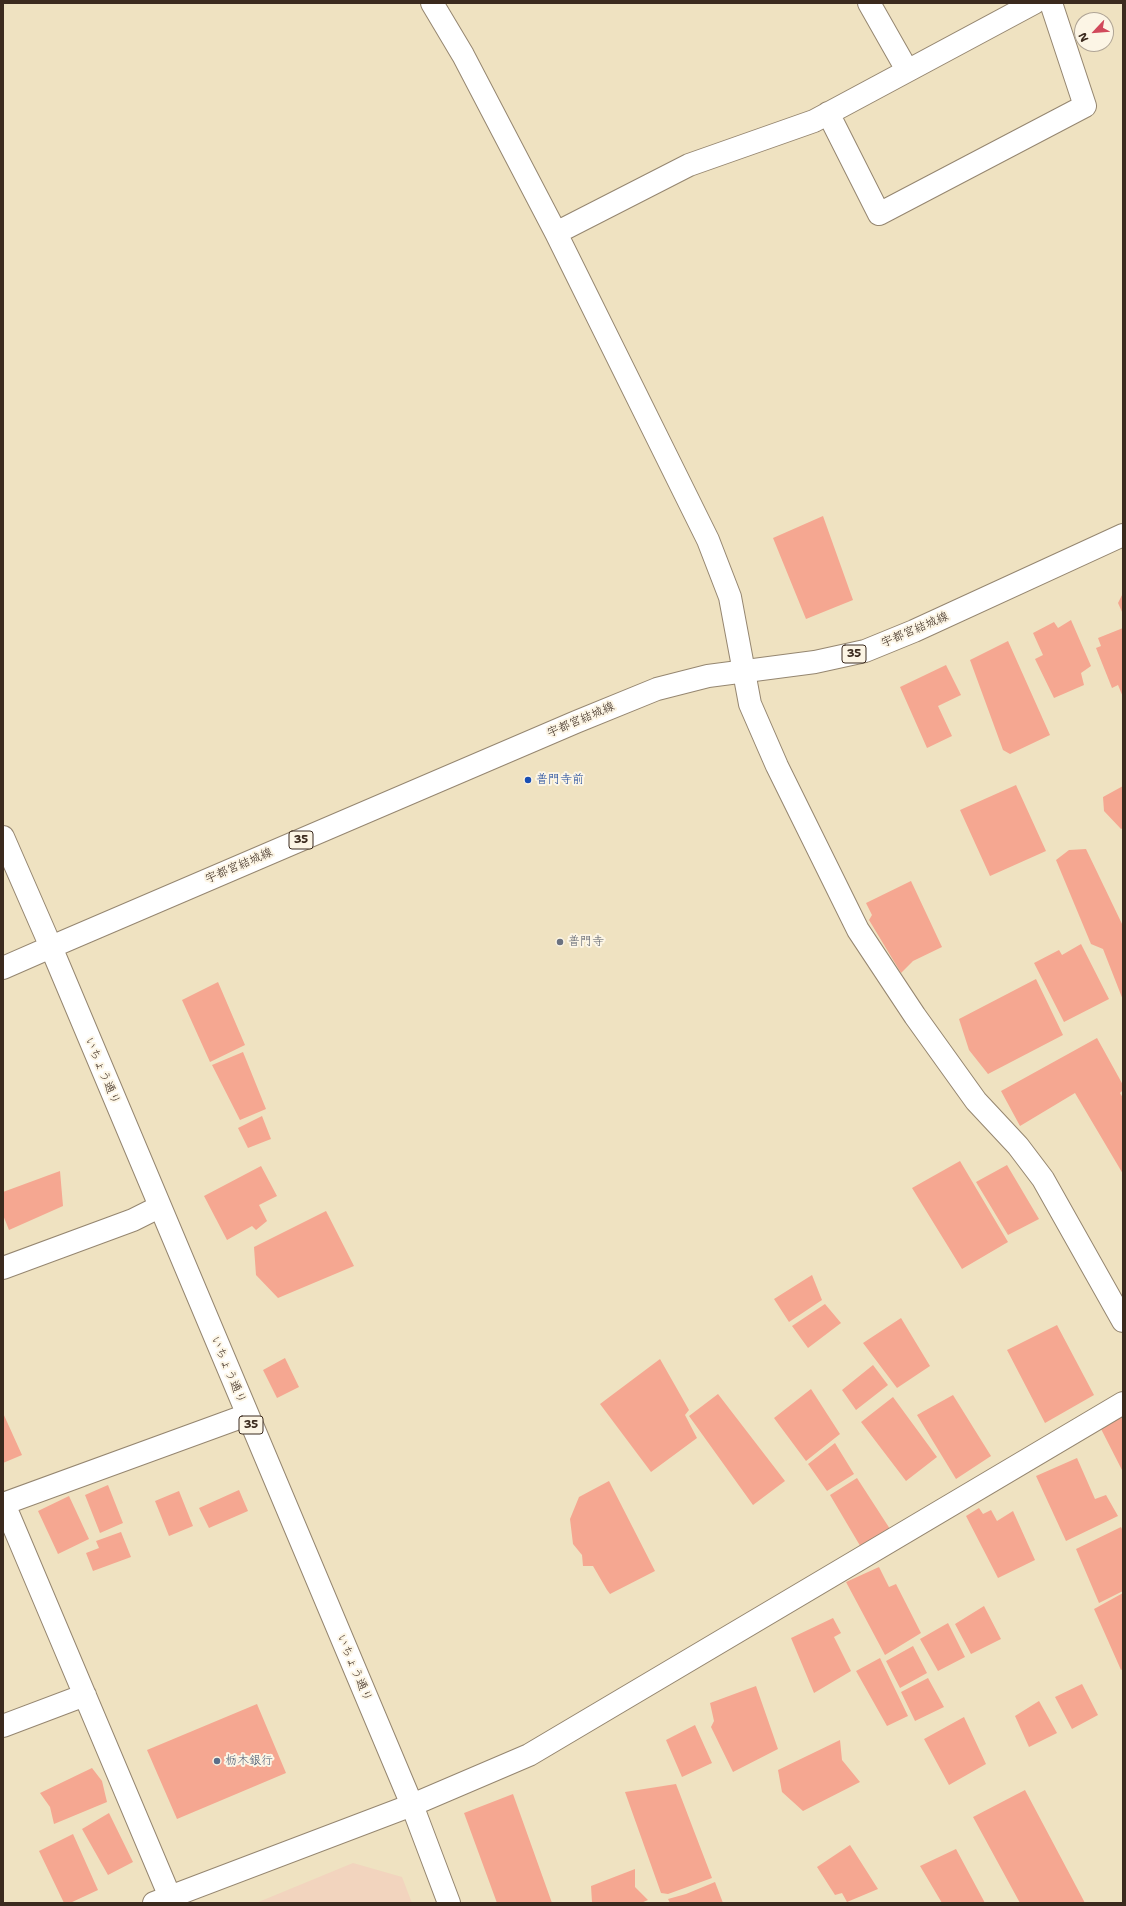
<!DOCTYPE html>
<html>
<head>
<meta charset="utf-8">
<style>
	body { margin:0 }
	#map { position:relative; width:1126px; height:1906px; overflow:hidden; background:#efe2c1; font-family:"Shantell Sans",sans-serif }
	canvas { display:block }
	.frame { position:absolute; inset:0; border:4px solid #3b2a1e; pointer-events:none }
	.north { position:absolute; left:1074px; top:12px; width:40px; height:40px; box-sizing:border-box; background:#fcf5e5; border:1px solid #afa495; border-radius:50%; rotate:244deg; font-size:11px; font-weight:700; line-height:16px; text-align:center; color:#3b2a1e }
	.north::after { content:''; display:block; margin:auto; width:14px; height:18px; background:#d1495b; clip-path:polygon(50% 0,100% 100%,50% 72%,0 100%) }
</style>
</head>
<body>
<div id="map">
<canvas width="1126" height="1906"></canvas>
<div class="frame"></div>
<div class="north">N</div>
</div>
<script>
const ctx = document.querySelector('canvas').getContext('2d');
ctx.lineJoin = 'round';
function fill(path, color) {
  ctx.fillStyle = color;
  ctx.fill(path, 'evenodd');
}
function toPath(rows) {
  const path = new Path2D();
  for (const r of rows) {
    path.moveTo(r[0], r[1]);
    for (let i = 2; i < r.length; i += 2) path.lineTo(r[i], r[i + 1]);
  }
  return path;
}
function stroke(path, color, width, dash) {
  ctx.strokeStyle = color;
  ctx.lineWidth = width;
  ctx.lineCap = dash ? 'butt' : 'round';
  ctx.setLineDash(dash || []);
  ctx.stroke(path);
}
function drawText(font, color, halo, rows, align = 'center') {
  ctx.font = font + ' "Shantell Sans","Klee One",sans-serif';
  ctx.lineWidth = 4;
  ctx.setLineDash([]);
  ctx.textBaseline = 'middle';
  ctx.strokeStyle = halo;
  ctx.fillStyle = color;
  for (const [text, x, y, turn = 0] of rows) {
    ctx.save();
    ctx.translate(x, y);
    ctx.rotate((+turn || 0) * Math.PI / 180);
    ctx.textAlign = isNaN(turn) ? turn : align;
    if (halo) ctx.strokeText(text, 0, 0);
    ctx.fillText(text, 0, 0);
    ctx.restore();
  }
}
fill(toPath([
	[353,1863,402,1877,412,1903,256,1903]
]), '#f2d4be');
fill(toPath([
	[823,516,853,600,806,619,773,538],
	[1123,593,1123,614,1118,603],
	[1071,620,1091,666,1081,673,1084,685,1054,698,1035,659,1043,655,1033,633,1054,622,1058,628],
	[1123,628,1123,697,1118,685,1112,688,1096,648,1101,646,1098,638],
	[1008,641,1050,735,1010,754,1003,750,970,660],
	[946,665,961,695,938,706,952,736,927,748,900,687],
	[1016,785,1046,851,990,876,960,810],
	[1123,786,1123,828,1121,829,1104,811,1103,797],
	[1086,849,1123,926,1123,1000,1103,949,1091,944,1056,860,1069,850],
	[911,881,942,947,913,961,901,973,869,920,872,915,866,903],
	[1081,944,1109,999,1064,1022,1034,963,1059,950,1062,955],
	[1036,979,1063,1035,988,1074,969,1050,959,1019],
	[218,982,245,1045,210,1062,182,1000],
	[1097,1038,1123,1085,1123,1090,1120,1093,1123,1098,1123,1174,1075,1093,1020,1126,1001,1091],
	[243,1052,266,1109,240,1120,212,1065],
	[262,1116,271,1139,248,1148,238,1128],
	[960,1161,1008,1242,962,1269,912,1188],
	[1007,1165,1039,1219,1008,1235,976,1182],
	[261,1166,277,1196,259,1205,267,1221,256,1230,252,1226,227,1240,204,1196],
	[60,1171,63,1206,9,1230,3,1215,3,1192],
	[326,1211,354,1266,278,1298,256,1275,254,1247],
	[812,1275,822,1300,789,1322,774,1299],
	[825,1304,841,1323,808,1348,792,1326],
	[901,1318,930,1366,897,1388,863,1343],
	[1057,1325,1094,1395,1045,1423,1007,1350],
	[285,1358,299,1387,277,1398,263,1370],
	[660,1359,689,1410,685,1415,697,1438,651,1472,600,1404],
	[873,1365,888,1385,856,1410,842,1390],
	[811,1389,840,1434,806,1461,774,1418],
	[718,1394,785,1481,753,1505,689,1416],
	[953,1395,991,1456,956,1479,917,1415],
	[893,1397,937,1457,906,1481,861,1422],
	[3,1413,22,1455,3,1463],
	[1123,1415,1123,1472,1100,1427],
	[835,1443,854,1474,827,1491,808,1464],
	[1077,1458,1095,1499,1106,1495,1118,1516,1066,1541,1036,1476],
	[857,1478,890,1529,862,1549,830,1495],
	[609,1481,655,1571,610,1594,607,1590,593,1566,583,1566,582,1555,573,1544,570,1519,579,1497],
	[108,1485,123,1523,100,1533,85,1495],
	[239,1490,248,1511,209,1528,199,1508],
	[179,1491,193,1526,169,1536,155,1501],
	[69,1496,89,1539,58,1554,38,1511],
	[979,1508,983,1514,991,1510,997,1521,1013,1511,1035,1560,998,1578,966,1516],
	[1121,1527,1123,1531,1123,1591,1099,1603,1076,1549],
	[121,1532,131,1557,93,1571,86,1553,99,1548,96,1541],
	[879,1567,889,1587,896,1584,921,1633,885,1655,846,1582],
	[1123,1593,1123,1669,1121,1670,1094,1609],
	[984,1606,1001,1639,971,1654,955,1624],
	[833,1618,841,1633,834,1637,851,1671,814,1693,791,1638],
	[948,1623,965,1657,938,1671,920,1639],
	[913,1646,927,1673,900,1688,886,1661],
	[880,1658,908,1716,887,1726,856,1671],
	[928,1678,944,1707,915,1721,901,1692],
	[1082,1684,1098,1715,1072,1729,1055,1697],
	[756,1686,778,1749,733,1772,711,1727,714,1721,710,1703],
	[1039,1701,1057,1733,1029,1747,1015,1716],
	[257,1704,286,1773,177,1819,147,1750],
	[964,1717,986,1764,949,1785,924,1739],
	[695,1725,712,1763,682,1777,666,1740],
	[840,1740,842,1760,860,1782,803,1811,782,1792,778,1770],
	[92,1768,102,1781,107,1802,54,1824,50,1807,40,1793],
	[676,1784,712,1878,668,1894,661,1893,625,1792],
	[1025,1790,1085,1903,1020,1903,973,1817],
	[513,1794,552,1903,497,1903,464,1813],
	[109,1813,133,1862,108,1875,82,1829],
	[73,1834,98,1890,70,1903,64,1903,39,1851],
	[850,1845,878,1889,847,1902,842,1893,835,1895,817,1867],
	[956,1849,985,1903,942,1903,920,1866],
	[635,1869,635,1887,648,1900,641,1903,592,1902,591,1886],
	[715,1882,723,1903,670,1903,668,1899,686,1894]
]), '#f5a791');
const street = toPath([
	[432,3,463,55,556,233,708,540,730,597,750,704,777,766,858,930,915,1016,976,1101,1018,1146,1043,1179,1123,1321],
	[869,3,907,70],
	[828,113,879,214,1085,106,1051,3],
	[556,233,689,165,814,121,1034,3],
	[3,1268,133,1220,159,1207],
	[3,1504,247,1415],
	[4,1504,170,1897],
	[3,1726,85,1695],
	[412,1805,529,1755,1123,1403]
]);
const secondary = toPath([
	[3,837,51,947,3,968],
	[154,1903,412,1805]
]);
const primary = toPath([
	[449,1903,412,1805,51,947,576,722,657,689,708,676,815,662,865,651,914,631,1123,535]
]);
stroke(street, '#958670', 24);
stroke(secondary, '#958670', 24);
stroke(primary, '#958670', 24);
stroke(street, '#fff', 22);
stroke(secondary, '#fff', 22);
stroke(primary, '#fff', 22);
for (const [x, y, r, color] of [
	[528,780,4,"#1a4fb4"],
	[560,942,4,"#6b7280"],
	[217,1761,4,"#5c6f8a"]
]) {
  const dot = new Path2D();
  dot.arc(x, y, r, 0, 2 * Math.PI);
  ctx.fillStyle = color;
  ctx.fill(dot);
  stroke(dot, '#fcf5e5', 1.5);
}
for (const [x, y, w] of [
	[854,654,24],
	[301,840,24],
	[251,1425,24]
]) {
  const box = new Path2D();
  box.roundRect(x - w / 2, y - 9, w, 18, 3);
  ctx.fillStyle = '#fcf5e5';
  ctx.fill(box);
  stroke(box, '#3b2a1e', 1);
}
drawText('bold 11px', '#3b2a1e', null, [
	["35",854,654],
	["35",301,840],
	["35",251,1425]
]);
drawText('12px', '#3b2a1e', '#fcf5e5', [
	["宇都宮結城線",915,630,-23],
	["宇都宮結城線",581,720,-23],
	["宇都宮結城線",239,866,-23],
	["いちょう通り",102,1071,67],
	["いちょう通り",228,1370,67],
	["いちょう通り",354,1668,67]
]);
drawText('12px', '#164399', '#fcf5e5', [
	["普門寺前",536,780]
], 'left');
drawText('12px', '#5b616d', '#fcf5e5', [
	["普門寺",568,942]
], 'left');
drawText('12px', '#4e5e75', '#fcf5e5', [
	["栃木銀行",225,1761]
], 'left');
</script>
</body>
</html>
